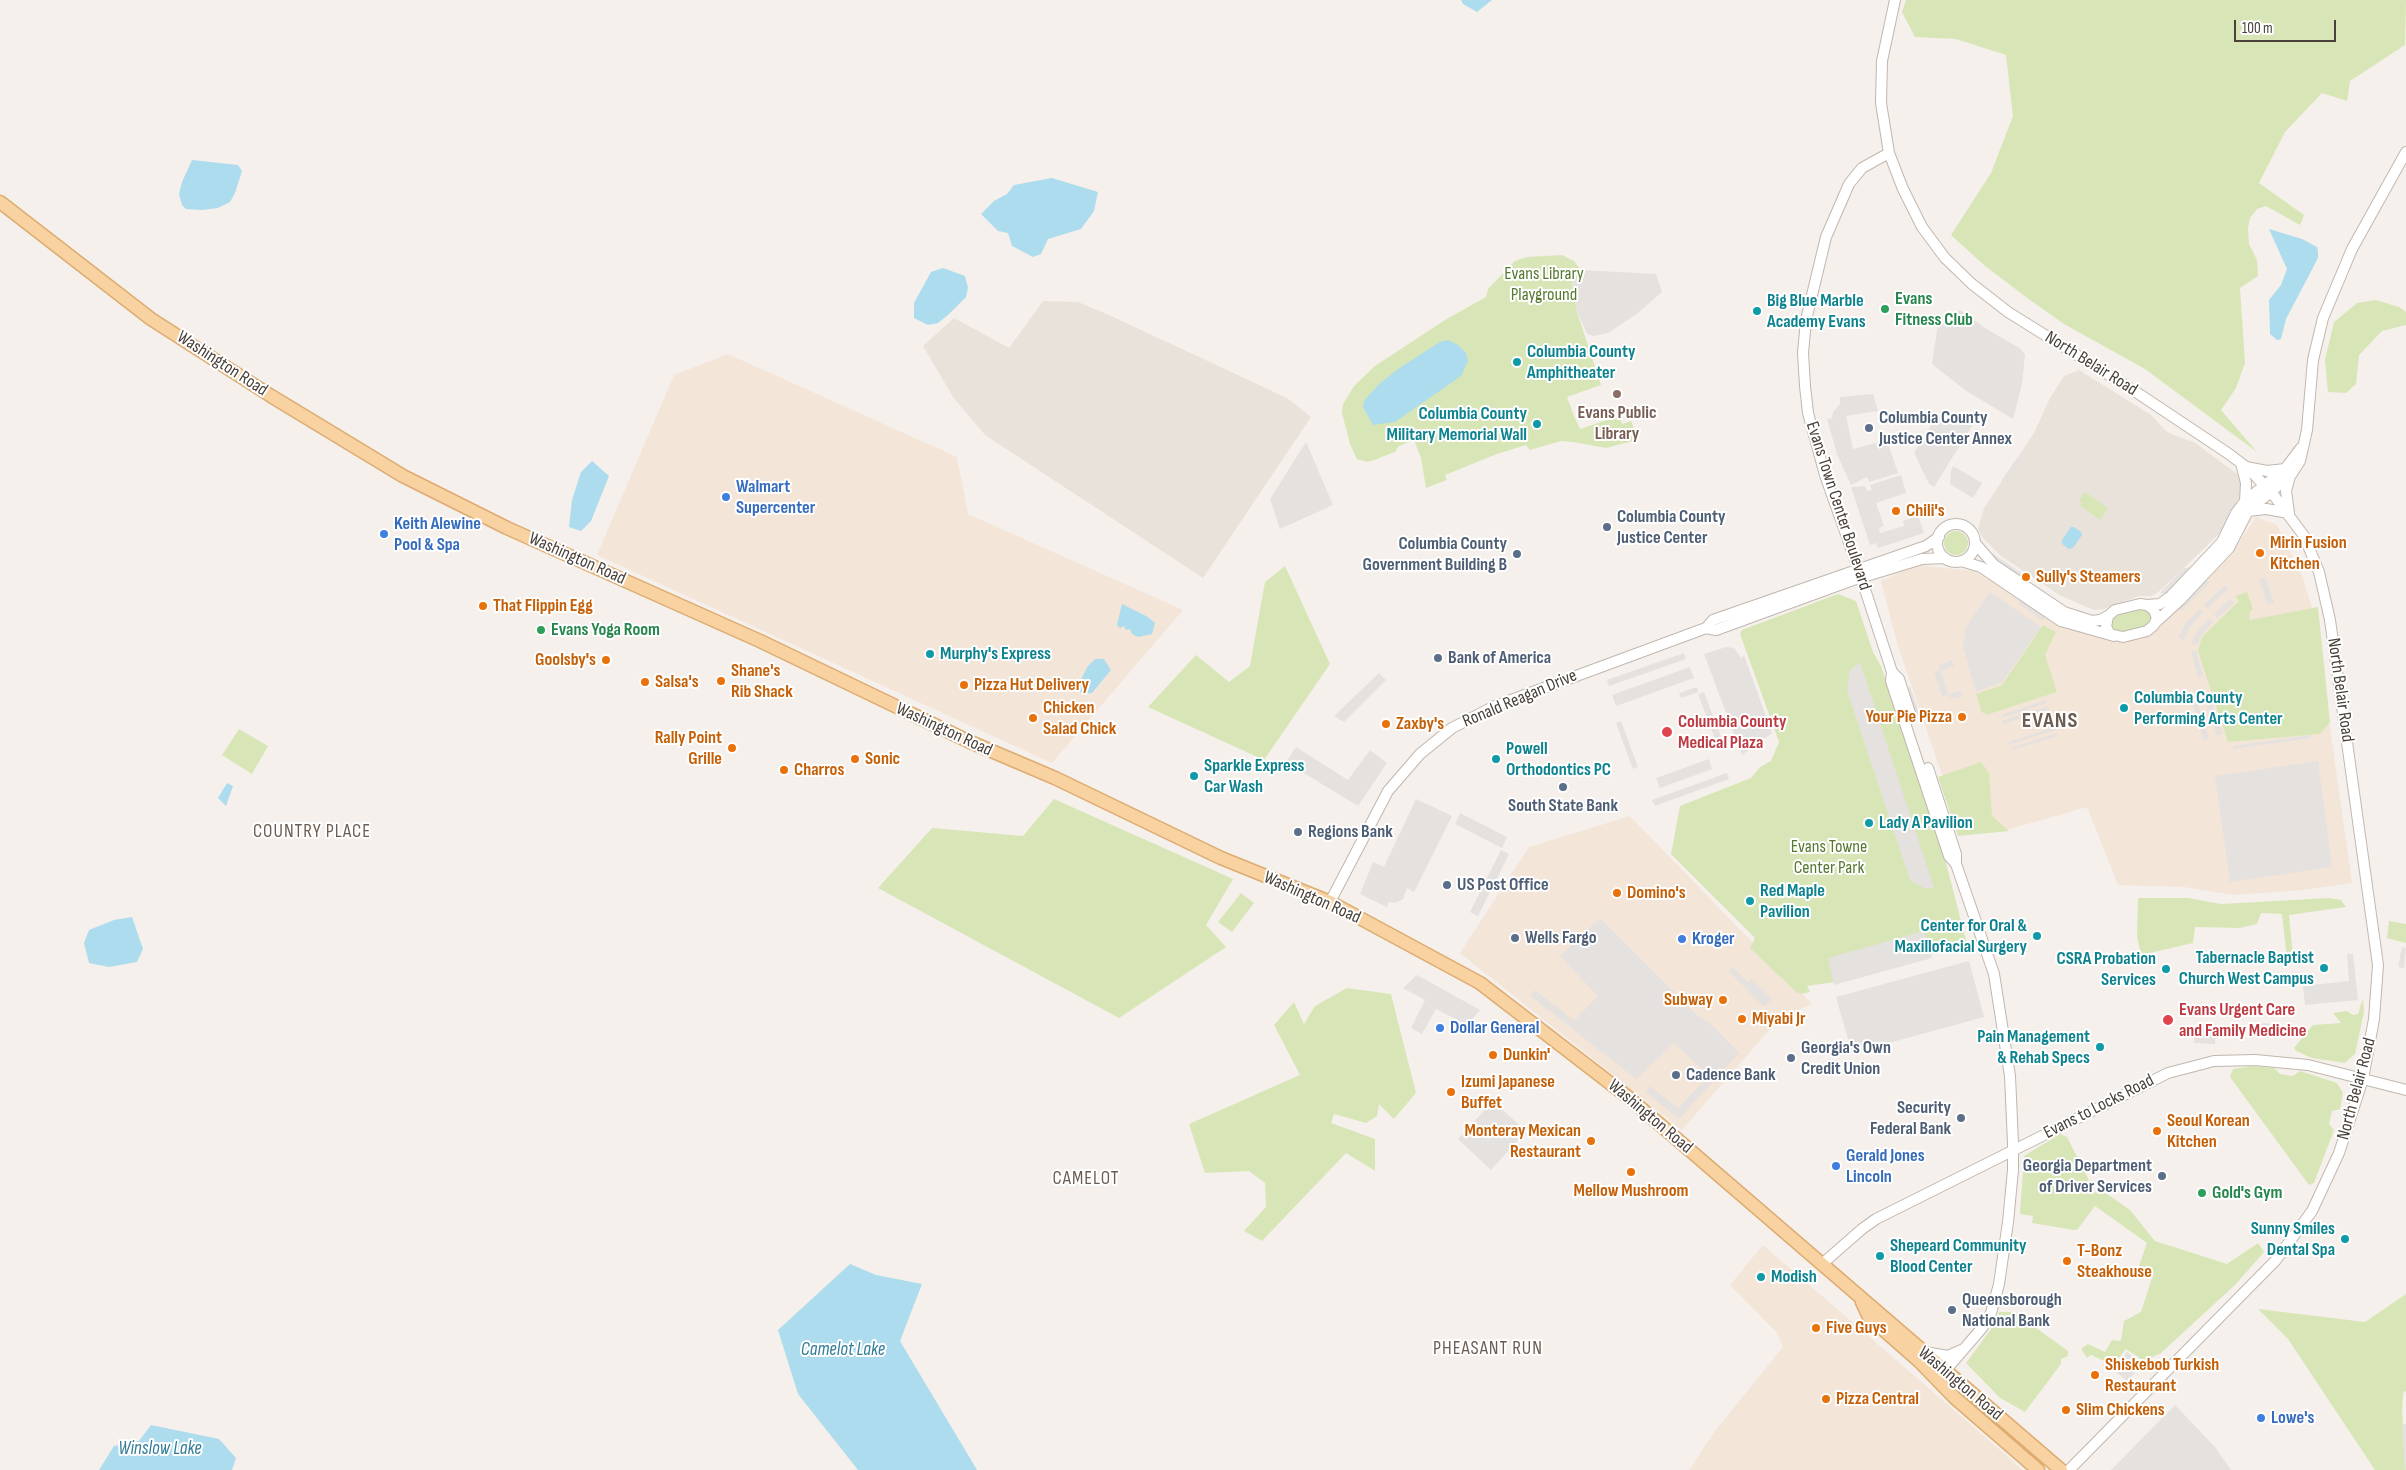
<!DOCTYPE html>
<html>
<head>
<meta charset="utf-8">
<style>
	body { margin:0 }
	#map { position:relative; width:2406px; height:1470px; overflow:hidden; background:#f5f0eb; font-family:"Sofia Sans Condensed",sans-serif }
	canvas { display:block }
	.scale { position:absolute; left:2234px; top:20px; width:102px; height:22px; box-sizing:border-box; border:2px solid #494039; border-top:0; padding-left:6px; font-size:15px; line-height:18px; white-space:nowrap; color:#494039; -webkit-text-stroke:4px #fff; paint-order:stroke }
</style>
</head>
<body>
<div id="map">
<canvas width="2406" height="1470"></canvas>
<div class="scale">100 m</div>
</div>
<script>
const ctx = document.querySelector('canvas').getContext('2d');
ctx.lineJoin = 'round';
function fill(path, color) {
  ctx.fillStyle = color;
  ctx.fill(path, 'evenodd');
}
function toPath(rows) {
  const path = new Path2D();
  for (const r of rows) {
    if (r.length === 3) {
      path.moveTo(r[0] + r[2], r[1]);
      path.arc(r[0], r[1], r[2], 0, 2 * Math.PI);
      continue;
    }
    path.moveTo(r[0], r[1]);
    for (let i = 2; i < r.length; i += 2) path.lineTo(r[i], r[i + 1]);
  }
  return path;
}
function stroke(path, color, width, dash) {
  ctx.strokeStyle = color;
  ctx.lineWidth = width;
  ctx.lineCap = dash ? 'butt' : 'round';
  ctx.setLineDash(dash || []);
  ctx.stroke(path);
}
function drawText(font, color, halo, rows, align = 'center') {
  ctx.font = font + ' "Sofia Sans Condensed",sans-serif';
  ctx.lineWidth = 4;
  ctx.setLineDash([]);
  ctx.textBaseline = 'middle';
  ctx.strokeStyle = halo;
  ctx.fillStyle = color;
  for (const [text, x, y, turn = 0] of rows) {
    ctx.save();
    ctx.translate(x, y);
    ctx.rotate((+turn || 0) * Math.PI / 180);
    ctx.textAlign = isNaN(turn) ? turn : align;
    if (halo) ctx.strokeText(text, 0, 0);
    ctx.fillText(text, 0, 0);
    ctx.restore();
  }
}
fill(toPath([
	[1043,301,1078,302,1109,315,1287,398,1311,417,1203,578,985,435,953,397,923,346,954,318,1009,348],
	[2079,370,2151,415,2166,431,2178,437,2194,442,2237,474,2241,485,2239,498,2221,532,2161,590,2152,596,2139,596,2104,609,2094,610,2061,596,2001,556,1983,538,1978,529,1984,508,2034,433,2050,398,2064,376]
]), '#e8e2da');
fill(toPath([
	[728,354,957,457,968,514,1183,610,1052,763,597,555,674,375],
	[2256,517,2277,525,2303,578,2314,615,2352,883,2303,890,2234,895,2183,887,2118,885,2087,807,2010,829,1962,834,1897,643,1881,581,1916,565,1974,571,2065,626,2116,642,2154,633,2232,554],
	[1630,816,1812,1004,1779,1019,1682,1130,1460,953,1529,847],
	[1763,1245,2006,1455,2022,1470,1689,1470,1715,1431,1783,1347,1776,1332,1730,1285]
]), '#f4e5d9');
fill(toPath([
	[1906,0,2406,0,2405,45,2350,81,2347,101,2322,93,2285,132,2259,183,2304,215,2300,225,2266,206,2257,209,2250,218,2248,228,2249,244,2257,260,2258,276,2240,288,2245,363,2236,388,2221,410,2257,452,2145,369,2064,324,2030,300,1985,266,1951,235,1991,173,2013,116,2006,55,1956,39,1915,37,1902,12],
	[1562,255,1574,261,1581,270,1581,277,1572,281,1577,312,1601,385,1567,397,1574,416,1580,429,1619,416,1622,424,1631,421,1635,431,1633,441,1606,448,1573,442,1561,441,1530,450,1526,445,1497,454,1445,475,1447,480,1426,488,1421,458,1414,440,1399,446,1395,452,1374,460,1367,462,1357,459,1350,444,1342,413,1343,404,1354,386,1375,366,1445,320,1486,297,1488,289,1515,261,1527,257],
	[2376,300,2399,307,2406,312,2406,325,2382,331,2359,355,2356,384,2346,393,2328,392,2325,360,2334,322,2357,303],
	[2085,492,2108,508,2100,520,2080,506,2082,502,2079,500],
	[1956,543,12],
	[1285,566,1330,664,1264,760,1148,707,1196,655,1229,682,1250,666,1265,582],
	[2247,592,2253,609,2249,613,2250,620,2318,607,2330,722,2320,734,2228,742,2198,651,2202,637,2239,601,2235,596],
	[1838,594,1856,601,1873,652,1881,666,1944,855,1967,944,1842,981,1807,986,1810,992,1801,994,1796,992,1750,948,1755,938,1671,854,1680,806,1751,778,1760,767,1771,761,1779,742,1740,634,1742,630],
	[2145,608,2153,616,2151,625,2122,634,2114,633,2109,622,2115,615],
	[2043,625,2056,632,2045,655,2057,692,1986,715,1985,712,1982,713,1976,694,2002,685],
	[239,729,268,746,252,774,222,755],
	[1981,762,1989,773,1992,816,2009,831,1958,836,1938,777],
	[1054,799,1233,879,1206,925,1226,947,1119,1018,878,888,932,828,1023,836],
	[1241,893,1254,903,1232,932,1218,922],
	[2138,898,2188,898,2221,904,2329,898,2341,900,2346,907,2289,915,2293,957,2287,958,2282,914,2261,913,2257,924,2240,928,2195,927,2193,943,2141,955,2137,937],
	[2389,921,2406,924,2406,943,2387,938],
	[1347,988,1391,994,1416,1093,1394,1119,1379,1104,1377,1116,1366,1123,1334,1114,1331,1123,1375,1139,1375,1171,1346,1153,1262,1241,1244,1231,1266,1207,1265,1183,1249,1171,1205,1173,1189,1124,1300,1075,1274,1025,1294,1002,1304,1024,1315,1006],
	[2363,998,2364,1012,2355,1054,2345,1063,2312,1058,2296,1051,2294,1048,2313,1025,2341,1023,2333,1013,2347,1011,2353,1015,2358,1014],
	[2253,1066,2274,1068,2280,1074,2293,1076,2300,1071,2337,1083,2343,1093,2340,1109,2332,1111,2329,1124,2334,1130,2314,1183,2309,1185,2230,1077,2233,1069],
	[2060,1134,2067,1137,2088,1178,2092,1194,2100,1189,2130,1210,2155,1241,2227,1264,2258,1243,2264,1252,2236,1284,2161,1353,2144,1361,2126,1349,2113,1365,2091,1355,2087,1358,2081,1349,2088,1344,2105,1352,2112,1340,2121,1341,2124,1321,2141,1312,2152,1278,2139,1266,2147,1243,2095,1206,2077,1230,2074,1230,2032,1223,2033,1216,2020,1214,2024,1156],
	[2406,1294,2406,1391,2403,1393,2402,1411,2406,1470,2375,1470,2288,1339,2258,1309,2365,1322],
	[1999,1312,2014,1312,2068,1351,2068,1356,2061,1359,2061,1364,2025,1412,2000,1398,1966,1363,1994,1325]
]), '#d8e6b7');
fill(toPath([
	[1581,270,1656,274,1662,292,1638,313,1608,333,1594,336,1587,334,1577,311,1572,280,1581,277],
	[1960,310,1985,328,2021,349,2025,355,2022,384,2013,419,1965,390,1932,364,1939,317,1953,314],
	[1873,394,1878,411,1846,416,1853,449,1887,440,1898,473,1869,482,1867,477,1851,485,1837,454,1827,419,1832,418,1833,412,1840,404,1840,397],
	[1938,414,1958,426,1965,415,1975,421,1934,487,1929,484,1914,453],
	[1306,442,1333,505,1280,529,1270,499],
	[2017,458,2023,459,2007,482,2001,481],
	[1953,466,1982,483,1973,498,1950,484,1951,471],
	[1901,475,1906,493,1876,503,1884,526,1879,528,1880,533,1904,526,1903,521,1918,516,1924,533,1878,548,1876,543,1870,545,1851,487,1865,486,1867,491,1872,490,1870,485],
	[1992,553,2021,573,2021,579,1991,559],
	[2192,567,2166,594,2160,593,2184,568],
	[2265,577,2274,603,2268,605,2259,579],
	[2204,580,2210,582,2182,610,2175,610],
	[2225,585,2228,589,2208,608,2204,605],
	[1990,592,2041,627,2002,682,1976,692,1963,647,1966,627],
	[2019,598,2045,615,2044,621,2019,604],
	[2230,599,2234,603,2217,618,2214,615],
	[2200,609,2203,612,2190,627,2184,640,2178,638,2186,623],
	[2209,619,2213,622,2201,635,2197,645,2191,644,2197,631],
	[1726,647,1734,648,1741,658,1744,655,1772,733,1742,755,1704,654],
	[2191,651,2196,651,2203,675,2198,677],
	[1684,653,1686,659,1609,686,1607,680],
	[1952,660,1954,666,1941,671,1948,694,1961,691,1963,696,1950,699,1948,695,1942,696,1934,673,1940,670,1939,665],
	[1860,662,1934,888,1924,888,1910,880,1847,690,1850,670],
	[1690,667,1694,678,1616,706,1612,695],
	[1379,673,1386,680,1344,722,1334,716],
	[1910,686,1920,715,1916,721,1906,691],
	[1697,687,1698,692,1681,698,1679,693],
	[1704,692,1721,737,1715,739,1698,694],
	[2209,694,2215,713,2210,715,2204,696],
	[2196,698,2209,739,2204,741,2191,700],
	[2046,700,2047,703,2001,718,2001,715],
	[2048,706,2049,709,2003,724,2002,721],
	[2216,715,2222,734,2217,736,2211,717],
	[1621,721,1638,767,1633,769,1616,723],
	[2055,727,2056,730,2010,744,2009,742],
	[2057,733,2057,736,2012,750,2011,748],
	[2311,735,2311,738,2233,749,2233,746],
	[1296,747,1348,780,1370,750,1387,763,1358,806,1286,762],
	[1709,759,1712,769,1660,788,1656,778],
	[2318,761,2332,867,2230,882,2215,776],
	[1727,773,1729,779,1655,806,1652,800],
	[1416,799,1452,816,1414,892,1407,888,1403,899,1395,903,1388,902,1387,907,1360,894,1373,862,1384,867],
	[1460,813,1507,837,1502,848,1455,824],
	[1501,850,1509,854,1478,916,1470,912],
	[1600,918,1699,1017,1709,1022,1739,1053,1679,1119,1646,1092,1650,1086,1678,1108,1709,1076,1674,1043,1636,1079,1531,996,1535,990,1574,1021,1598,996,1560,956],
	[1924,931,1932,958,1834,985,1828,958],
	[2402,947,2406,948,2404,968,2398,967],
	[2347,954,2353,954,2358,1000,2305,1005,2303,986,2349,981],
	[1969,961,1984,1017,1852,1053,1836,997],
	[1733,967,1748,983,1752,979,1772,999,1764,1007,1729,971],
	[1417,975,1480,1010,1467,1025,1436,1009,1422,1034,1411,1028,1425,1000,1403,988],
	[2260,1023,2275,1024,2275,1038,2254,1037,2251,1027],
	[2195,1025,2216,1026,2215,1044,2194,1043],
	[1493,1101,1526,1131,1491,1170,1458,1139],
	[2127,1352,2142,1364,2128,1381,2113,1370],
	[2175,1405,2215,1447,2231,1470,2111,1470],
	[2406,1424,2406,1470,2405,1470,2402,1425]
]), '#e4e1df');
fill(toPath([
	[1461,0,1492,0,1477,12,1463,4],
	[192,160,238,165,242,171,235,193,230,202,218,208,202,210,186,209,182,205,179,194,182,182],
	[1052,178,1098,192,1094,211,1081,229,1048,239,1041,254,1033,257,1012,246,1008,233,998,231,981,214,994,201,1007,194,1014,185],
	[2269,229,2302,239,2317,247,2318,252,2318,258,2286,319,2281,339,2277,340,2270,334,2269,300,2281,285,2287,269],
	[943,268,965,276,968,288,966,297,948,315,938,323,928,325,914,318,914,303,931,272],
	[1448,340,1458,345,1466,353,1468,361,1461,376,1395,422,1373,425,1363,407,1364,401,1379,384,1401,367,1440,342],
	[592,461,609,476,591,521,581,531,569,527,572,500,581,472],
	[2071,527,2074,527,2081,532,2082,535,2073,548,2069,549,2062,544,2062,540],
	[1122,604,1148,617,1155,623,1152,634,1138,637,1132,634,1130,629,1126,630,1124,626,1120,628,1117,625],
	[1095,659,1104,659,1111,670,1092,693,1082,694,1077,687,1088,666],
	[227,783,233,786,226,806,218,798],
	[132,917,143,949,137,962,109,967,89,963,84,943,89,930,114,920],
	[850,1264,876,1275,922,1284,900,1341,977,1470,858,1470,798,1394,778,1330],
	[151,1425,219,1439,236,1458,232,1470,99,1470,114,1446,139,1441]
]), '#acdced');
const tertiary = toPath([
	[1895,0,1882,61,1881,103,1889,153,1903,189,1922,227,1945,258,1972,284,2008,312,2136,392,2229,454,2250,470,2275,497,2304,536,2319,572,2330,620,2378,965,2374,1019,2363,1079,2339,1153,2312,1211,2276,1260,2069,1470],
	[1889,153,1862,168,1849,184,1826,237,1806,320,1803,353,1805,386,1808,413,1825,475,1858,568,1892,672,1891,681,1949,856,1956,864],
	[2241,463,2246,483,2245,501],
	[2246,467,2267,471,2285,469],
	[2248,511,2266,509,2289,513,2286,491,2290,476],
	[1956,543,19],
	[1975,543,1994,565,2064,612,2092,621,2100,620,2108,616],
	[1961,561,1981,567,2061,621,2114,636],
	[2140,604,2147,605,2154,610,2157,618,2154,625,2147,631,2123,637,2110,634,2106,627,2108,616,2115,610,2140,604],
	[2147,605,2160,604,2171,596,2222,542,2236,513,2245,501,2285,469,2301,448],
	[2156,622,2181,599,2229,548,2248,511,2291,475,2300,461,2307,430,2313,360,2323,318,2352,249,2406,152],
	[1706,628,1713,620,1926,546,1939,537],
	[1892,672,1899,679,1911,716],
	[1928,768,1956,854,1956,864,1994,974,2010,1076,2013,1143,2013,1170,2008,1222,1999,1284,1991,1313,1982,1328,1945,1371],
	[1330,902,1388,791,1420,754,1452,728,1495,706,1706,628,1716,630,1850,581,1922,559,1945,558],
	[1822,1264,1862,1229,1876,1219,2168,1073,2214,1061,2255,1060,2308,1065,2406,1090],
	[1925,1352,1948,1356,1961,1350]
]);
const primary = toPath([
	[0,202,151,319,271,396,403,476,507,528,760,641,968,741,1055,778,1221,858,1330,902,1480,983,1628,1097,2061,1470],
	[1862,1302,1869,1317,1919,1361,1955,1398,2038,1470]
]);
stroke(tertiary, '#c0b7ae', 12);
stroke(primary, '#ddac71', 15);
stroke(tertiary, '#fff', 10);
stroke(primary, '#f8d2a1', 12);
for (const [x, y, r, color] of [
	[1885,309,5,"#2e9e5b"],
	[1757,311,5,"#0f9aa8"],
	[1517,362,5,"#0f9aa8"],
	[1617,394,5,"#8d6e63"],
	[1537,424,5,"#0f9aa8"],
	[1869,428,5,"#5c6f8a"],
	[726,497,5,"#3f7fe0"],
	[1896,511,5,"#e8710a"],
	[1607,527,5,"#5c6f8a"],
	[384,534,5,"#3f7fe0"],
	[2260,553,5,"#e8710a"],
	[1517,554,5,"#5c6f8a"],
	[2026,577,5,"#e8710a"],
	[483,606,5,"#e8710a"],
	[541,630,5,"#2e9e5b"],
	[930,654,5,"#0f9aa8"],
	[1438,658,5,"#5c6f8a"],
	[606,660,5,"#e8710a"],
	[721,681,5,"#e8710a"],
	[645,682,5,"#e8710a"],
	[964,685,5,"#e8710a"],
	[2124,708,5,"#0f9aa8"],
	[1962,717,5,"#e8710a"],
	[1033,718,5,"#e8710a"],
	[1386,724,5,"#e8710a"],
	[1667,732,6,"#e0444e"],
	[732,748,5,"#e8710a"],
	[855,759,5,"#e8710a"],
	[1496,759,5,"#0f9aa8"],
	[784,770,5,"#e8710a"],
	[1194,776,5,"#0f9aa8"],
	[1563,787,5,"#5c6f8a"],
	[1869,823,5,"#0f9aa8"],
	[1298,832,5,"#5c6f8a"],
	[1447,885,5,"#5c6f8a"],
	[1617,893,5,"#e8710a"],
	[1750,901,5,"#0f9aa8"],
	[2037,936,5,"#0f9aa8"],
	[1515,938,5,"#5c6f8a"],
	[1682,939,5,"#3f7fe0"],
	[2324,968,5,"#0f9aa8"],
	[2166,969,5,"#0f9aa8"],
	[1723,1000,5,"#e8710a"],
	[1742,1019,5,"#e8710a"],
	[2168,1020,6,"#e0444e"],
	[1440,1028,5,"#3f7fe0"],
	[2100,1047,5,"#0f9aa8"],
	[1493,1055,5,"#e8710a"],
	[1791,1058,5,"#5c6f8a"],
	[1676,1075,5,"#5c6f8a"],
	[1451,1092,5,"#e8710a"],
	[1961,1118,5,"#5c6f8a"],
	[2157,1131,5,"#e8710a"],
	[1591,1141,5,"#e8710a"],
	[1836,1166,5,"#3f7fe0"],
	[1631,1172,5,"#e8710a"],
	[2162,1176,5,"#5c6f8a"],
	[2202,1193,5,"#2e9e5b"],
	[2345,1239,5,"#0f9aa8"],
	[1880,1256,5,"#0f9aa8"],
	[2067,1261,5,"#e8710a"],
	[1761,1277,5,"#0f9aa8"],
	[1952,1310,5,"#5c6f8a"],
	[1816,1328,5,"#e8710a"],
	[2095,1375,5,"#e8710a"],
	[1826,1399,5,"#e8710a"],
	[2066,1410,5,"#e8710a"],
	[2261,1418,5,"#3f7fe0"]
]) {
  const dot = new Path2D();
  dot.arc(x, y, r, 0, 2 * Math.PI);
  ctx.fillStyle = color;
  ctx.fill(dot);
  stroke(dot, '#fff', 2);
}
drawText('18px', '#56782f', '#fff', [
	["Evans Library",1544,274],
	["Playground",1544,295],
	["Evans Towne",1829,847],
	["Center Park",1829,868]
]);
drawText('bold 18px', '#27864d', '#fff', [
	["Evans",1895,299],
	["Fitness Club",1895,320],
	["Evans Yoga Room",551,630],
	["Gold's Gym",2212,1193]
], 'left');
drawText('bold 18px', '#0d838f', '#fff', [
	["Big Blue Marble",1767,301],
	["Academy Evans",1767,322],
	["Columbia County",1527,352],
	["Amphitheater",1527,373],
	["Columbia County",1527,414,"right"],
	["Military Memorial Wall",1527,435,"right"],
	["Murphy's Express",940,654],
	["Columbia County",2134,698],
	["Performing Arts Center",2134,719],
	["Powell",1506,749],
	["Orthodontics PC",1506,770],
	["Sparkle Express",1204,766],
	["Car Wash",1204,787],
	["Lady A Pavilion",1879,823],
	["Red Maple",1760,891],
	["Pavilion",1760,912],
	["Center for Oral &",2027,926,"right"],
	["Maxillofacial Surgery",2027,947,"right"],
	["Tabernacle Baptist",2314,958,"right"],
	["Church West Campus",2314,979,"right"],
	["CSRA Probation",2156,959,"right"],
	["Services",2156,980,"right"],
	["Pain Management",2090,1037,"right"],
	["& Rehab Specs",2090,1058,"right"],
	["Sunny Smiles",2335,1229,"right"],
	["Dental Spa",2335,1250,"right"],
	["Shepeard Community",1890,1246],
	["Blood Center",1890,1267],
	["Modish",1771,1277]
], 'left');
drawText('18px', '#494039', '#fff', [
	["Washington Road",222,364,33],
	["North Belair Road",2091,364,32],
	["Evans Town Center Boulevard",1838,506,72],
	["Washington Road",577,559,24],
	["North Belair Road",2340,690,82],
	["Ronald Reagan Drive",1520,699,-23],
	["Washington Road",944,730,25],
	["Washington Road",1312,898,24],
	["North Belair Road",2357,1089,-75],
	["Evans to Locks Road",2099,1107,-27],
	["Washington Road",1650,1117,40],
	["Washington Road",1960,1384,40]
]);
drawText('bold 18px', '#785e54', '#fff', [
	["Evans Public",1617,413],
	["Library",1617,434]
]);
drawText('bold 18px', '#4e5e75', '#fff', [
	["Columbia County",1879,418],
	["Justice Center Annex",1879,439],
	["Columbia County",1617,517],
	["Justice Center",1617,538],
	["Columbia County",1507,544,"right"],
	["Government Building B",1507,565,"right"],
	["Bank of America",1448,658],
	["South State Bank",1563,806,"center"],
	["Regions Bank",1308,832],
	["US Post Office",1457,885],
	["Wells Fargo",1525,938],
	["Georgia's Own",1801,1048],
	["Credit Union",1801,1069],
	["Cadence Bank",1686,1075],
	["Security",1951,1108,"right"],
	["Federal Bank",1951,1129,"right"],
	["Georgia Department",2152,1166,"right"],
	["of Driver Services",2152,1187,"right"],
	["Queensborough",1962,1300],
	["National Bank",1962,1321]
], 'left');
drawText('bold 18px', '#366cbe', '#fff', [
	["Walmart",736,487],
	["Supercenter",736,508],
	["Keith Alewine",394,524],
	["Pool & Spa",394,545],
	["Kroger",1692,939],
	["Dollar General",1450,1028],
	["Gerald Jones",1846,1156],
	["Lincoln",1846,1177],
	["Lowe's",2271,1418]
], 'left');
drawText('bold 18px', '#c56008', '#fff', [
	["Chili's",1906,511],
	["Mirin Fusion",2270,543],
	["Kitchen",2270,564],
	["Sully's Steamers",2036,577],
	["That Flippin Egg",493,606],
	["Goolsby's",596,660,"right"],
	["Shane's",731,671],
	["Rib Shack",731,692],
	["Salsa's",655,682],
	["Pizza Hut Delivery",974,685],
	["Chicken",1043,708],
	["Salad Chick",1043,729],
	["Your Pie Pizza",1952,717,"right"],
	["Zaxby's",1396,724],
	["Rally Point",722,738,"right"],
	["Grille",722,759,"right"],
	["Sonic",865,759],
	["Charros",794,770],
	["Domino's",1627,893],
	["Subway",1713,1000,"right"],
	["Miyabi Jr",1752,1019],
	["Dunkin'",1503,1055],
	["Izumi Japanese",1461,1082],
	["Buffet",1461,1103],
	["Seoul Korean",2167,1121],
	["Kitchen",2167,1142],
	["Monteray Mexican",1581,1131,"right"],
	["Restaurant",1581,1152,"right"],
	["Mellow Mushroom",1631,1191,"center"],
	["T-Bonz",2077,1251],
	["Steakhouse",2077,1272],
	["Five Guys",1826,1328],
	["Shiskebob Turkish",2105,1365],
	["Restaurant",2105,1386],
	["Pizza Central",1836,1399],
	["Slim Chickens",2076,1410]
], 'left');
drawText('bold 18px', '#be3a42', '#fff', [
	["Columbia County",1678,722],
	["Medical Plaza",1678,743],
	["Evans Urgent Care",2179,1010],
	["and Family Medicine",2179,1031]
], 'left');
ctx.letterSpacing = '1px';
drawText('19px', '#6b5d51', '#fff', [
	["COUNTRY PLACE",312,832],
	["CAMELOT",1086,1179],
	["PHEASANT RUN",1488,1349]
]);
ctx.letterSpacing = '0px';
drawText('italic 19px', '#327c97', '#fff', [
	["Camelot Lake",843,1350],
	["Winslow Lake",160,1449]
]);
ctx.letterSpacing = '1px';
drawText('bold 22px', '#6b5d51', '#fff', [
	["EVANS",2050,721]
]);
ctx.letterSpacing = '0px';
</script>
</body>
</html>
